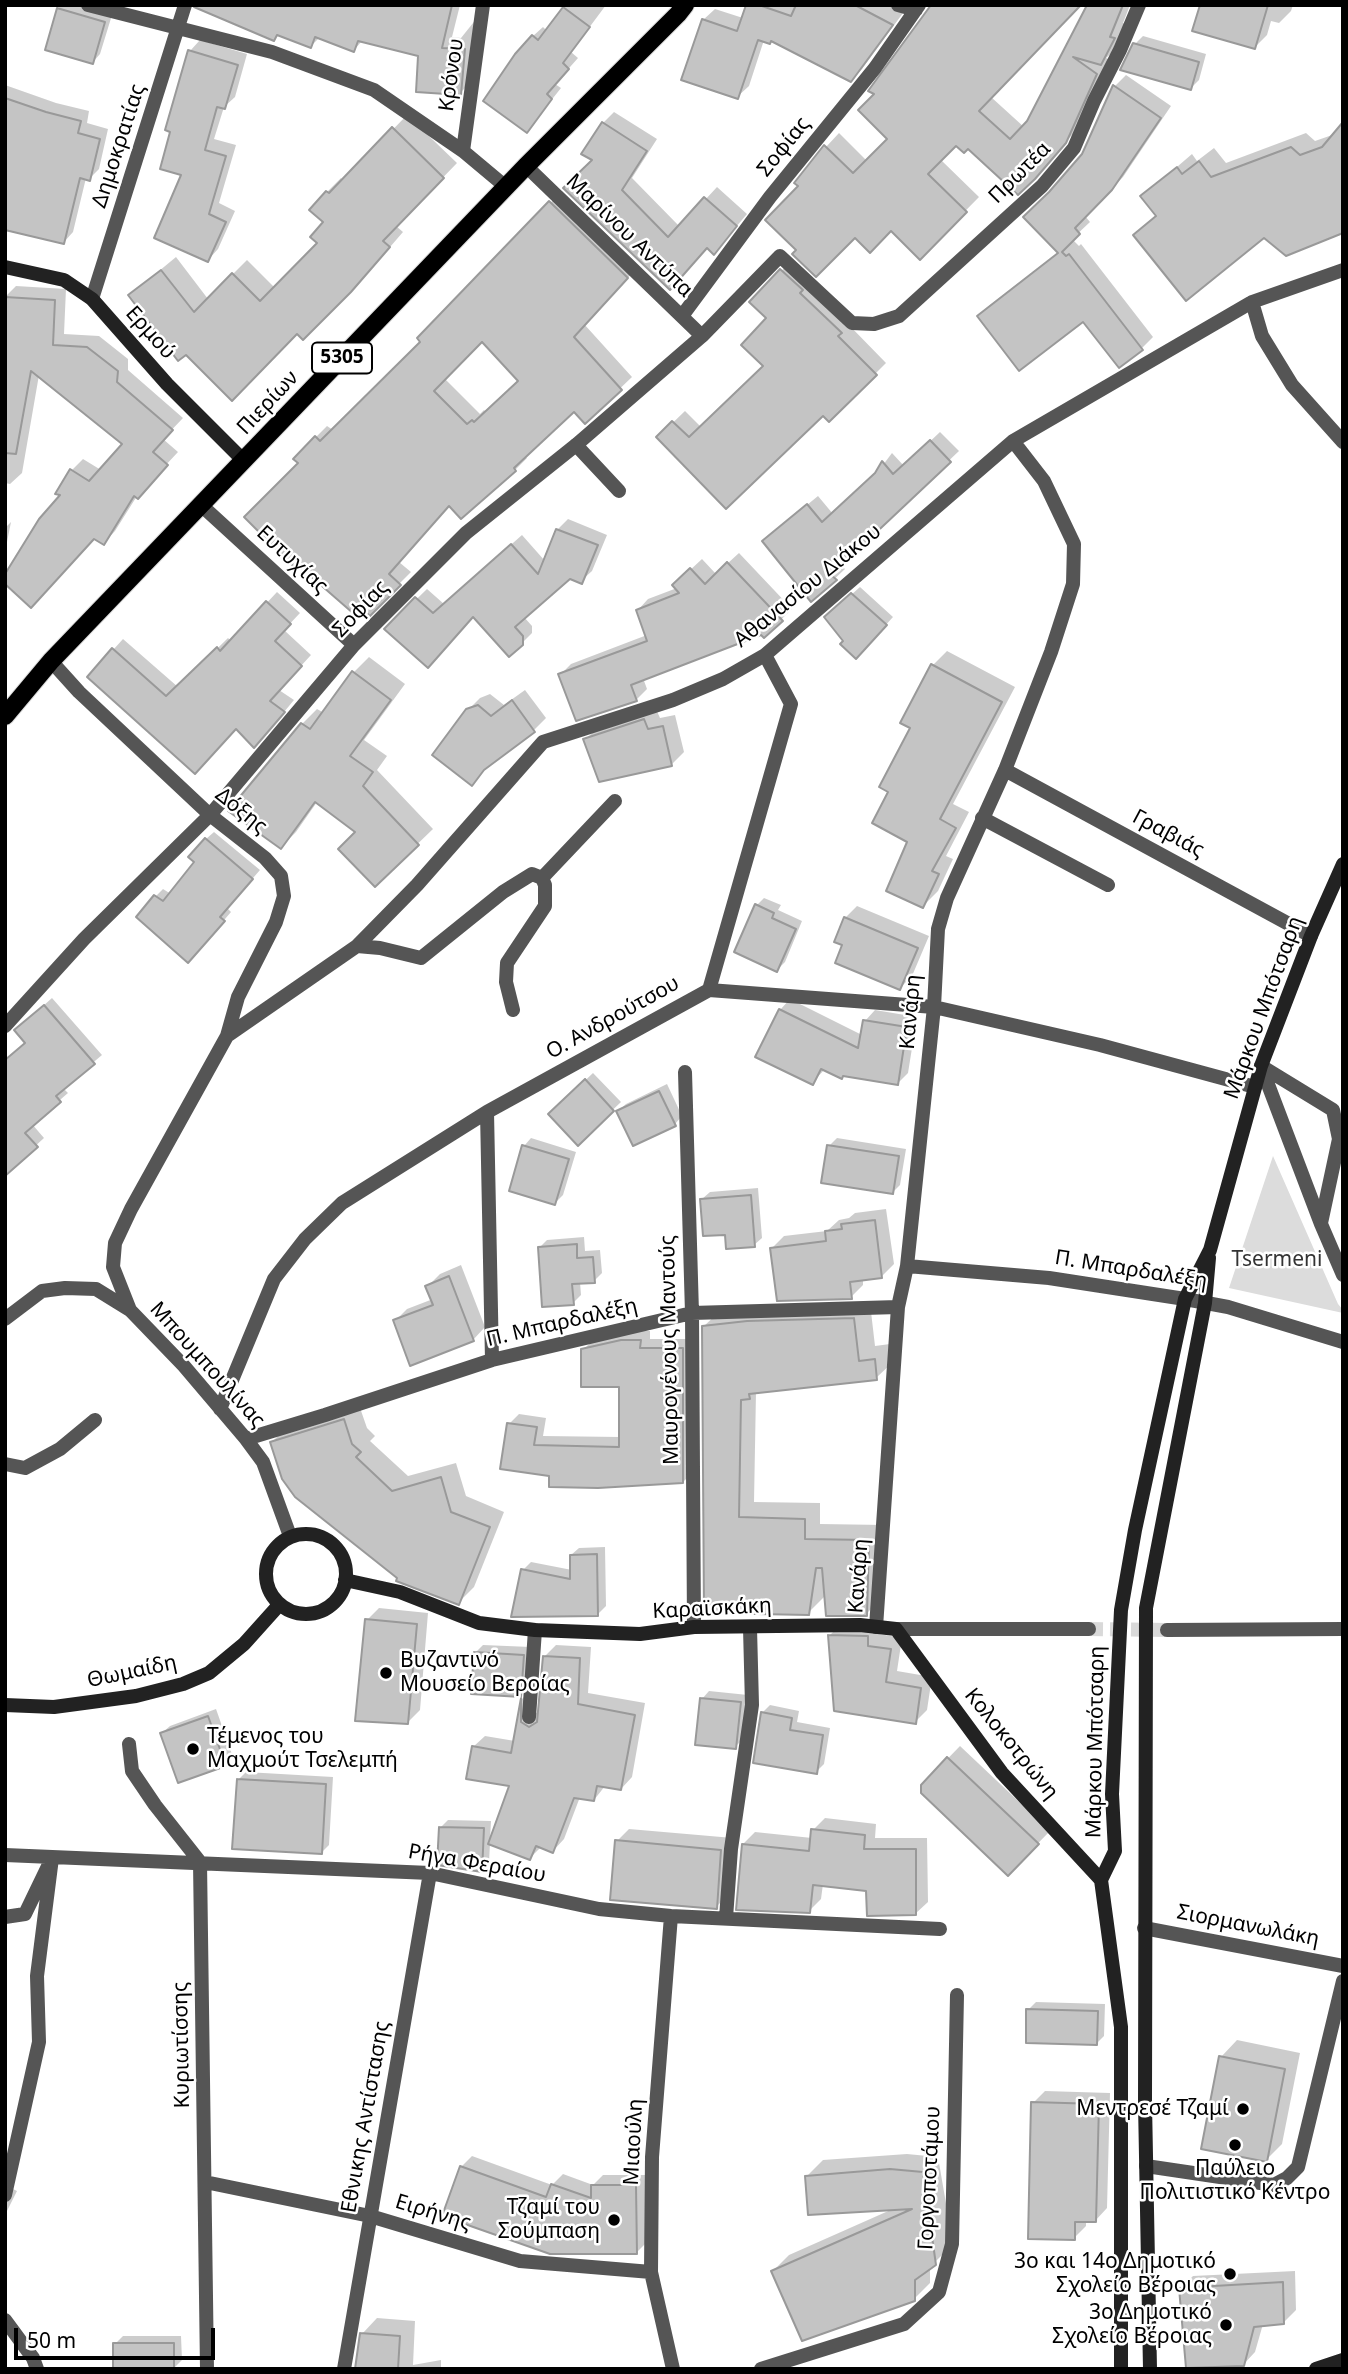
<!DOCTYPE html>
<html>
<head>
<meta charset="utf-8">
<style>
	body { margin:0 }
	#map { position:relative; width:1348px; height:2374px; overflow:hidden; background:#fff; font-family:"Noto Sans",sans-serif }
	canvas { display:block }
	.frame { position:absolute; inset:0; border:7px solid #000; pointer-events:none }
	.scale { position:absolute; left:14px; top:2328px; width:201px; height:32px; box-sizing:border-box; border:4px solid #000; border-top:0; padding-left:9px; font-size:21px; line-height:24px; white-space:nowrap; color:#000; -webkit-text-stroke:5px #fff; paint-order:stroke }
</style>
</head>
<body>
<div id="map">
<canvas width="1348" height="2374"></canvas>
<div class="frame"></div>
<div class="scale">50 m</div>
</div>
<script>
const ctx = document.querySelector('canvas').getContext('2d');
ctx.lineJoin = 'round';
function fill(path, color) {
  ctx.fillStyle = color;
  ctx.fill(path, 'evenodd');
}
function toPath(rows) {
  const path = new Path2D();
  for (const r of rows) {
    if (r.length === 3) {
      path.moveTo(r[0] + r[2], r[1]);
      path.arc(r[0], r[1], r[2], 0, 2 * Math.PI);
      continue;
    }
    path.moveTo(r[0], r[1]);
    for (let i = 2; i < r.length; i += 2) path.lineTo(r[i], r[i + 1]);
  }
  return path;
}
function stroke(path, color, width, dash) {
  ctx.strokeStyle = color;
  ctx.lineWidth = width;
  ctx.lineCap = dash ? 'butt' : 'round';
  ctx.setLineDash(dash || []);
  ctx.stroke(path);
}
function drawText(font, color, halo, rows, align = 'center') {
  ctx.font = font + ' "Noto Sans",sans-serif';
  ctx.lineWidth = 5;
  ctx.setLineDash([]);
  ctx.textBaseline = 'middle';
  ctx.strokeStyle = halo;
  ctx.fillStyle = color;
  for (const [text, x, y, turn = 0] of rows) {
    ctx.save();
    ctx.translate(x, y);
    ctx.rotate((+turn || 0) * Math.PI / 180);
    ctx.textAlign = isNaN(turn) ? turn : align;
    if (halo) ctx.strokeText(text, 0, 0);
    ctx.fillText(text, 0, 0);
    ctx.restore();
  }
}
fill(toPath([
	[1273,1156,1338,1304,1343,1310,1343,1313,1229,1288]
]), '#dcdcdc');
fill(toPath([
	[60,5,91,5,112,15,100,54,93,62,47,49],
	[201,5,460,5,452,37,461,38,477,18,472,81,460,93,420,54,362,41,354,50,320,37,311,46,279,34,274,39],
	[566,5,606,5,571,52,578,58,555,84,561,88,527,131,533,36,543,27,547,31],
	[747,5,888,5,903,13,862,69,851,80,772,40,764,40,749,86,737,97,703,20,715,9,743,18],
	[1089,5,1130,5,1123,23,1127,25,1115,50,1106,58,1110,60,1079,127,1034,178,956,143,941,160,979,197,920,257,892,229,855,235,799,249,800,187,826,147,839,133,867,161,991,97,1024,127],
	[1201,5,1293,5,1291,11,1279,23,1271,21,1267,35,1255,47],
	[1143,36,1206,54,1199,80,1191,88,1135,44],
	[200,40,247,54,235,97,224,107,214,139,236,145,219,203,235,211,218,249,208,260,184,174,190,51],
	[1126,75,1171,106,1123,177,1085,216,1090,222,1072,239,1079,246,1081,244,1153,337,1141,349,1084,320,979,316,990,305,1059,252,1054,190,1083,155,1115,86],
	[5,85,56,103,89,111,87,123,108,129,99,169,89,179,86,178,73,232,64,242,5,228],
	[614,112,657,139,632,178,680,227,717,187,747,214,714,253,708,246,681,277,594,159,584,153,603,123],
	[407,115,457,163,396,226,403,232,365,276,298,332,232,398,130,295,176,257,208,299,247,260,275,288,319,243,325,222,327,192,341,178,343,181],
	[1306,133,1315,141,1335,134,1264,236,1135,235,1157,215,1142,197,1192,154,1197,161,1214,148,1226,163],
	[562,191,639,266,584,324,632,377,585,422,574,410,524,456,527,458,515,470,450,504,399,562,411,572,370,613,301,463,316,437,327,426,333,430,423,342,419,338],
	[482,340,520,381,486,412,484,410,480,414,444,378],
	[793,259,848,324,886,363,829,420,823,413,726,507,658,437,685,411,701,427,765,365,768,318,751,302],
	[16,286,66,289,64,334,99,336,128,359,128,370,183,418,163,439,178,452,137,496,115,531,104,543,63,494,72,470,83,459,101,470,125,444,39,375,22,473,10,484,5,483,5,297],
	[940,432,959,451,840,564,845,569,812,600,774,532,818,496,833,514,877,473,892,453,904,466],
	[568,519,607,535,592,571,581,581,569,577,524,617,532,626,532,633,522,643,474,615,387,628,427,589,444,604,522,535,545,561,557,530],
	[11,522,5,552,5,528],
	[739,553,792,609,764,636,761,633,643,678,647,689,636,700,560,675,571,664,647,635,638,610,648,599,677,588,674,585,702,559,716,574],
	[860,587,893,617,864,649,845,641,834,610],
	[277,592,300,613,284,630,311,655,279,690,294,700,265,735,237,727,205,761,113,650,123,639,178,687,228,638,231,641],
	[947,651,1015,687,953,804,969,812,946,856,953,859,938,891,923,906,909,841,891,792,932,666],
	[369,657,405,684,364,740,387,756,377,770,433,829,375,885,358,831,317,802,296,832,281,847,302,724,317,709,324,713,354,672],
	[525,690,546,718,534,730,490,763,472,783,468,710,480,698,490,694,504,705],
	[656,709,660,718,675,715,684,752,672,764,585,740,597,728],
	[214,832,260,870,227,908,231,912,196,953,156,896,163,889,171,894,196,862,206,839],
	[764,898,781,905,778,910,802,921,785,962,777,970,757,905],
	[857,906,929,936,912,976,900,988,844,944,845,918],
	[52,998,102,1055,63,1088,68,1093,32,1124,44,1138,5,1174,27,1043,24,1023],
	[790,999,862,1035,865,1021,875,1010,917,1017,908,1073,898,1083,825,1069,812,1083,780,1010],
	[593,1073,621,1102,578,1143,550,1114],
	[667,1084,682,1116,675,1124,618,1111,626,1104],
	[531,1138,576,1152,563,1195,555,1203,524,1146],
	[837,1138,906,1149,900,1185,892,1193,829,1146],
	[758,1188,762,1238,754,1245,726,1233,702,1199,710,1192],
	[886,1209,894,1264,882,1276,863,1278,863,1285,851,1297,772,1248,784,1236,827,1231,839,1220,849,1218,855,1213],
	[584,1237,585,1251,600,1250,602,1273,594,1281,580,1282,581,1295,573,1303,539,1248,547,1240],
	[461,1265,485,1327,473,1340,395,1321,407,1309,433,1299,428,1286,440,1274],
	[870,1303,875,1346,890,1344,893,1362,876,1378,756,1392,754,1502,820,1503,820,1524,885,1525,882,1598,866,1614,826,1595,808,1613,705,1611,703,1327,720,1311],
	[632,1330,650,1331,650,1339,692,1339,693,1472,683,1482,551,1475,509,1424,519,1414,546,1418,543,1436,621,1437,621,1385,583,1350,593,1340],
	[359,1405,367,1428,375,1436,370,1441,408,1476,456,1463,466,1496,504,1512,474,1587,458,1603,399,1577,272,1442,287,1427],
	[605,1547,606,1606,598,1614,523,1570,531,1562,572,1570,571,1555,579,1548],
	[379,1608,428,1613,420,1710,408,1722,367,1620],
	[841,1624,879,1624,879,1634,902,1638,897,1671,932,1677,927,1710,915,1722,829,1636],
	[483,1645,531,1647,528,1687,520,1695,475,1653],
	[556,1645,591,1647,588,1693,645,1703,632,1777,621,1789,605,1786,594,1800,580,1797,564,1839,553,1851,542,1846,530,1858,490,1843,489,1863,482,1871,440,1828,448,1820,491,1821,490,1840,512,1785,473,1747,485,1736,515,1741,522,1699,532,1689,532,1710,540,1715,545,1656],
	[709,1691,748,1695,743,1739,735,1747,702,1699],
	[770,1705,799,1711,797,1722,830,1728,824,1764,816,1772,762,1713],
	[216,1709,233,1757,225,1765,162,1733,170,1726],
	[960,1746,1050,1831,1008,1874,922,1785],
	[246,1772,333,1777,329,1845,321,1853,238,1780],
	[825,1818,876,1824,875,1838,927,1838,928,1902,915,1914,868,1890,823,1884,821,1899,809,1911,743,1844,755,1832,812,1838,813,1830],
	[629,1829,733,1838,728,1895,716,1907,617,1841],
	[1036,2002,1105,2004,1104,2036,1096,2044,1028,2010],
	[1237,2040,1300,2053,1282,2144,1266,2160,1221,2057],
	[1045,2091,1110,2093,1107,2208,1095,2221,1086,2220,1086,2226,1074,2238,1033,2103],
	[907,2154,938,2157,953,2244,930,2267,930,2283,914,2299,773,2271,789,2255,895,2208,807,2176,823,2160],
	[472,2156,552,2185,563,2174,593,2185,603,2175,646,2175,647,2242,636,2253,461,2167],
	[5,2185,17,2191,5,2215],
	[1295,2271,1296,2310,1284,2322,1263,2324,1255,2352,1243,2365,1181,2288,1193,2276],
	[377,2318,415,2321,413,2365,441,2360,441,2369,357,2369,362,2334],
	[123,2336,181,2336,182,2360,174,2368,115,2344]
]), '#0003');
const building = toPath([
	[194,5,452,5,442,48,465,49,461,95,416,92,418,56,358,41,354,52,315,37,311,48,277,35,274,41,194,7,194,5],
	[746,5,759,5,791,16,796,5,855,5,893,25,851,82,771,41,770,44,758,40,738,99,681,80,702,19,737,31,746,5],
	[931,5,1081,5,979,111,1010,139,1027,121,1087,5,1123,5,1110,37,1115,38,1101,65,1073,57,1097,74,1066,143,1035,179,1018,195,968,149,964,153,956,146,928,174,967,212,920,260,891,231,870,253,855,238,816,277,792,254,796,250,765,220,798,186,794,183,824,145,853,173,887,139,858,110,874,94,868,91,931,5],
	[1200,5,1268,5,1255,49,1192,31,1200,5],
	[563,7,590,27,563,63,569,69,547,94,552,99,527,133,483,101,515,54,532,35,538,40,563,7],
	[57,8,105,22,93,64,45,50,57,8],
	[1133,43,1199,62,1191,90,1120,70,1133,43],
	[188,50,238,65,225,109,217,107,205,150,226,156,209,214,226,222,208,262,154,238,181,175,160,169,170,132,165,130,188,50],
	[1113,85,1161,118,1112,190,1075,228,1080,234,1062,252,1066,256,1069,254,1143,350,1119,368,1083,322,1019,371,977,316,1058,253,1023,217,1049,192,1082,154,1113,85],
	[5,98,46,112,81,121,78,133,100,139,90,181,80,178,64,244,5,230,5,98],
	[602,122,647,151,622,190,668,237,704,197,737,226,714,255,707,248,670,290,563,188,592,160,581,154,602,122],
	[1343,122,1343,233,1286,256,1264,238,1186,301,1133,235,1156,216,1140,196,1177,167,1182,174,1199,161,1211,177,1291,147,1300,155,1322,147,1343,122],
	[392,127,444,178,383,241,390,247,351,292,303,340,297,334,232,401,186,355,178,361,128,295,161,270,194,312,232,273,260,301,317,243,310,237,323,222,309,210,326,191,329,193,392,127],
	[549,201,628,278,574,337,622,390,585,424,574,412,514,468,516,471,461,519,449,506,389,574,401,585,370,616,360,607,354,614,299,566,296,569,244,517,298,463,293,459,315,436,320,441,420,342,417,338,549,201],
	[482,342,518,381,474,422,472,420,467,424,434,391,482,342],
	[780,269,803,290,800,293,842,333,838,336,877,375,829,422,823,416,726,509,656,437,672,421,689,437,763,366,741,345,766,318,749,302,780,269],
	[5,297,55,300,53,345,87,347,118,371,117,382,173,430,153,452,168,465,138,499,134,496,104,545,94,539,31,608,5,584,5,574,39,519,60,495,55,494,70,469,89,481,122,444,31,371,16,454,5,453,5,297],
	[930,440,951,462,831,575,837,580,811,602,762,541,807,504,822,522,875,473,882,461,893,474,930,440],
	[556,529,598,545,582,584,570,579,515,627,523,636,523,645,509,657,473,617,428,668,384,629,415,597,433,613,511,544,538,574,556,529],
	[727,562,783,621,764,638,761,635,631,685,637,701,576,721,558,674,647,641,636,610,679,593,672,585,690,568,705,584,727,562],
	[851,593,887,625,856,659,840,644,843,641,824,617,851,593],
	[266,601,291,624,275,641,302,666,270,701,285,712,254,748,236,729,195,774,87,677,112,648,166,696,217,647,220,651,266,601],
	[931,664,1002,702,940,819,956,828,932,871,939,874,923,908,886,891,907,842,872,823,888,792,879,787,910,728,900,723,931,664],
	[352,671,391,700,350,756,373,772,363,786,419,845,375,887,338,849,355,832,315,802,281,849,228,811,301,723,310,729,352,671],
	[512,700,535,732,484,770,472,786,432,755,466,709,478,705,491,716,512,700],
	[644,719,648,729,663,726,672,766,599,782,583,739,644,719],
	[205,838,253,879,220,917,225,921,188,963,136,917,154,895,163,901,194,862,188,857,205,838],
	[755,904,774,913,772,918,796,929,777,972,734,952,755,904],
	[844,917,918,948,900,990,835,963,842,945,834,942,844,917],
	[44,1005,95,1064,56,1096,61,1102,25,1133,38,1147,5,1176,5,1060,25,1043,14,1030,44,1005],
	[779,1009,858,1048,863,1020,907,1027,898,1085,843,1076,842,1079,821,1069,813,1085,755,1057,779,1009],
	[585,1079,614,1111,578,1146,548,1114,585,1079],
	[659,1091,676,1126,633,1146,616,1111,659,1091],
	[522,1145,569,1159,555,1205,509,1191,522,1145],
	[827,1145,899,1156,893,1194,821,1183,827,1145],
	[751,1195,755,1247,726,1249,725,1235,703,1236,700,1199,751,1195],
	[875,1220,882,1278,850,1282,852,1299,777,1301,770,1248,826,1241,825,1231,842,1229,841,1224,875,1220],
	[577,1244,577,1258,593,1257,595,1283,572,1284,574,1305,542,1307,538,1247,577,1244],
	[449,1276,474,1341,410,1366,393,1320,433,1305,425,1286,449,1276],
	[854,1318,859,1361,875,1359,877,1380,749,1394,750,1399,741,1400,739,1517,805,1519,805,1539,869,1540,867,1616,826,1616,822,1568,816,1568,809,1615,704,1613,702,1326,747,1321,854,1318],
	[621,1340,641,1340,640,1348,683,1348,683,1483,598,1488,549,1487,549,1476,500,1469,507,1423,537,1427,534,1445,619,1447,619,1387,581,1387,581,1349,621,1340],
	[344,1419,352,1444,361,1452,356,1457,392,1491,441,1477,451,1512,490,1527,459,1605,396,1581,397,1578,295,1497,282,1479,270,1442,344,1419],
	[597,1554,598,1616,511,1617,521,1569,570,1579,570,1555,597,1554],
	[365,1619,417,1624,408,1724,355,1721,365,1619],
	[828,1635,868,1636,868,1646,891,1649,886,1682,921,1688,916,1724,834,1711,828,1635],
	[474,1652,524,1655,521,1697,471,1694,474,1652],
	[543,1656,580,1658,578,1704,635,1715,621,1790,597,1786,594,1801,574,1798,553,1853,536,1846,530,1860,488,1844,509,1786,466,1779,472,1746,511,1753,521,1698,521,1722,529,1727,537,1722,543,1656],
	[700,1698,741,1702,736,1749,695,1745,700,1698],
	[761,1712,792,1718,790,1730,823,1735,817,1774,753,1763,761,1712],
	[208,1716,226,1766,178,1783,160,1733,208,1716],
	[947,1757,1039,1844,1008,1876,921,1793,921,1785,947,1757],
	[237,1779,326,1784,322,1854,232,1849,237,1779],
	[439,1827,484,1828,482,1872,437,1865,439,1827],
	[811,1829,865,1835,864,1849,916,1849,916,1915,867,1916,866,1891,813,1885,810,1913,736,1910,742,1844,809,1851,811,1829],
	[615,1840,721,1850,717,1909,610,1900,615,1840],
	[1026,2009,1098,2011,1097,2045,1026,2043,1026,2009],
	[1219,2056,1285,2069,1267,2162,1201,2149,1219,2056],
	[1031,2102,1099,2104,1096,2222,1075,2222,1075,2240,1028,2239,1031,2102],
	[460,2166,546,2197,551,2184,591,2198,591,2185,636,2185,637,2254,550,2254,442,2216,460,2166],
	[890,2169,923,2172,936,2265,915,2280,915,2301,802,2341,771,2271,912,2209,808,2215,805,2176,890,2169],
	[1283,2282,1284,2324,1254,2327,1244,2366,1186,2368,1179,2288,1283,2282],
	[360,2333,400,2336,398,2369,355,2369,360,2333],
	[113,2343,174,2343,174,2369,113,2369,113,2343]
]);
fill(building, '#c4c4c4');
stroke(building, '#999', 2);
stroke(toPath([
	[1089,1629,1167,1630]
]), '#d9d9d9', 14, [14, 7]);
const primary = toPath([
	[5,716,51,661,526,166,678,14,685,5]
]);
stroke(primary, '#dbdbdb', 20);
stroke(toPath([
	[576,445,619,491],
	[529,1717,535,1630]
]), '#555', 14);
stroke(toPath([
	[88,5,272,52,374,90,463,151,506,187],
	[898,5,916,10],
	[463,151,483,5],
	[526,166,702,336],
	[92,299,185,5],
	[1252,302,1262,336,1292,385,1343,442],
	[682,316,770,197,875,68,919,5],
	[201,505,354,645],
	[51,661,79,692,210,815,265,858,281,876,284,896,276,922,238,997,227,1036,131,1209,115,1243,113,1267,130,1310,184,1366,246,1439,263,1462,290,1536],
	[1005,770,1311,936],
	[982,818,1108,885],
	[542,878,615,801],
	[357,946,380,948,421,958,503,892,532,874,542,878,545,885,545,906,507,963,506,982,513,1010],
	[709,990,791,704,765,655],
	[5,1026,84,939,210,815,354,645,466,533,576,445,702,336,780,256,852,323,874,324,899,316,1042,186,1074,148,1094,101,1120,50,1139,5],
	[227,1036,357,946,417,885,543,742,673,700,723,679,765,655,1013,441,1252,302,1343,270],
	[1261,1066,1321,1224,1343,1275],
	[1261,1066,1333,1110,1339,1139,1321,1223],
	[685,1072,692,1313,694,1627],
	[487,1112,492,1360],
	[907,1266,1049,1278,1185,1299,1228,1307,1343,1342],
	[5,1319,42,1291,65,1288,96,1289,130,1310],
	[220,1409,274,1279,305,1239,342,1203,487,1112,709,990,934,1007,1100,1045,1255,1087],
	[246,1439,325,1415,492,1360,692,1313,898,1307],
	[5,1464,25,1468,60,1449,95,1420],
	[876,1627,898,1307,907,1266,934,1007,938,929,947,898,1005,770,1051,652,1073,584,1074,544,1044,481,1013,441],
	[896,1629,1089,1629],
	[1167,1630,1343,1629],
	[129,1744,132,1771,155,1805,200,1862,207,2369],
	[5,1855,430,1873,599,1909,671,1916,940,1929],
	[671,1916,652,2157,651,2272,673,2369],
	[5,1917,25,1914,52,1858,37,1976,39,2042,5,2195],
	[726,1918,731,1849,752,1705,750,1628],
	[1144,1928,1343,1966],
	[1146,2166,1274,2185,1287,2178,1298,2167,1343,1981],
	[205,2182,370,2216,520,2261,651,2272],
	[5,2320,33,2358,37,2369],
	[344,2369,430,1873],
	[761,2369,904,2324,939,2292,952,2244,957,1995]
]), '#555', 14);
stroke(toPath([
	[5,267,64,280,92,299,167,384,244,461],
	[306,1574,40],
	[345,1580,400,1592,479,1623,535,1630,640,1634,694,1627,860,1625,896,1629,1002,1773,1101,1880],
	[5,1705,54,1707,136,1696,183,1684,209,1673,244,1644,279,1605],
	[1121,2369,1121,2027,1101,1880,1115,1851,1112,1794,1121,1610,1135,1530,1185,1299,1210,1250,1261,1066,1311,936,1343,864],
	[1150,2369,1145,2103,1146,1608,1205,1303,1209,1258],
	[1316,2369,1343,2360]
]), '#222', 14);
stroke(primary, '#000', 18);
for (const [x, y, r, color] of [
	[386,1673,7,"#000"],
	[193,1749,7,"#000"],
	[1243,2109,7,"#000"],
	[1235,2145,7,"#000"],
	[614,2220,7,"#000"],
	[1230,2274,7,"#000"],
	[1226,2325,7,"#000"]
]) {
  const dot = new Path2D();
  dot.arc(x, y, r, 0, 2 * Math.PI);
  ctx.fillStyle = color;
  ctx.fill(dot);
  stroke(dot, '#fff', 2.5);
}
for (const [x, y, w] of [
	[342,358,60]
]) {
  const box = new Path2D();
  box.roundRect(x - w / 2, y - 15.5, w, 31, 5);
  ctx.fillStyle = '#fff';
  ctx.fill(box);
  stroke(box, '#000', 2);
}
drawText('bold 19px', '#000', null, [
	["5305",342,358]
]);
drawText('21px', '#000', '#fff', [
	["Κρόνου",452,75,-82],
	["Δημοκρατίας",119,146,-72],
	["Σοφίας",784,147,-51],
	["Πρωτέα",1020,173,-45],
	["Μαρίνου Αντύπα",629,236,44],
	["Ερμού",150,333,48],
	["Πιερίων",268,403,-47],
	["Ευτυχίας",292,560,43],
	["Αθανασίου Διάκου",808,586,-39],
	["Σοφίας",361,609,-46],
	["Δόξης",241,811,39],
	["Γραβιάς",1168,834,28],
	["Μάρκου Μπότσαρη",1264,1008,-70],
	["Κανάρη",911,1012,-85],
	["Ο. Ανδρούτσου",613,1018,-29],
	["Π. Μπαρδαλέξη",1131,1270,9],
	["Π. Μπαρδαλέξη",562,1323,-13],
	["Μαυρογένους Μαντούς",670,1350,-91],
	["Μπουμπουλίνας",207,1365,48],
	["Κανάρη",859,1576,-86],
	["Καραϊσκάκη",712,1609,-3],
	["Θωμαίδη",132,1672,-12],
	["Μάρκου Μπότσαρη",1096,1742,-89],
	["Κολοκοτρώνη",1011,1744,51],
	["Ρήγα Φεραίου",477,1864,10],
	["Σιορμανωλάκη",1248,1926,11],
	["Κυριωτίσσης",182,2045,-91],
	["Εθνικης Αντίστασης",366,2117,-80],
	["Μιαούλη",634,2142,-87],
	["Γοργοποτάμου",930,2178,-87],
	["Ειρήνης",433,2213,17]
]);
drawText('21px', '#333', '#fff', [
	["Tsermeni",1277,1260]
]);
drawText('21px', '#000', '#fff', [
	["Βυζαντινό",400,1661,"left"],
	["Μουσείο Βεροίας",400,1685,"left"],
	["Τέμενος του",207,1737,"left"],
	["Μαχμούτ Τσελεμπή",207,1761,"left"],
	["Μεντρεσέ Τζαμί",1229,2109],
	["Παύλειο",1235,2169,"center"],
	["Πολιτιστικό Κέντρο",1235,2193,"center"],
	["Τζαμί του",600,2208],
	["Σούμπαση",600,2232],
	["3ο και 14ο Δημοτικό",1216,2262],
	["Σχολείο Βέροιας",1216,2286],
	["3ο Δημοτικό",1212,2313],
	["Σχολείο Βέροιας",1212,2337]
], 'right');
</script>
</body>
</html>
